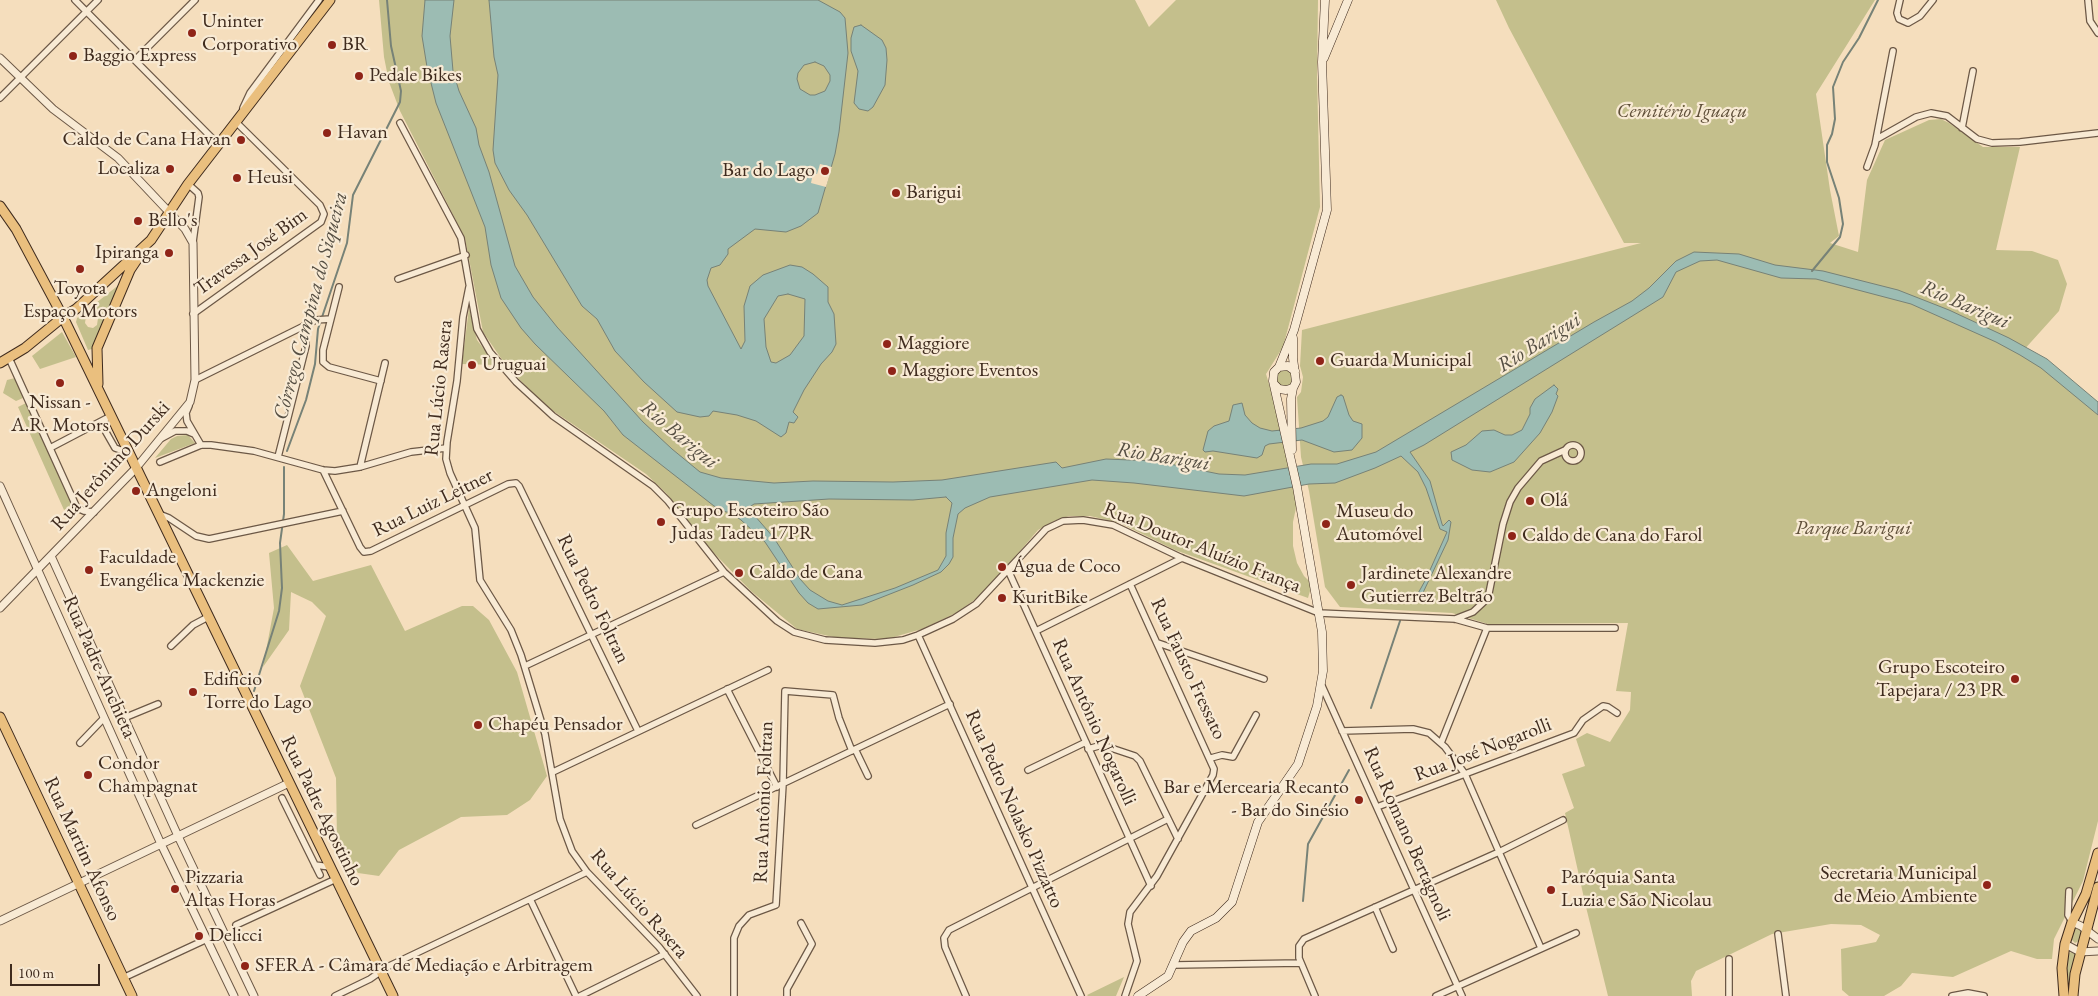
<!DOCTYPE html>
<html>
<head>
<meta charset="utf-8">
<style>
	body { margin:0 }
	#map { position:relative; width:2098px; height:996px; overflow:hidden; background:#f5debd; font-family:"EB Garamond",serif }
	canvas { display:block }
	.scale { position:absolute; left:10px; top:964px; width:90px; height:22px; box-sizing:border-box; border:2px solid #3f2b1e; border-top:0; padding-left:6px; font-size:15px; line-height:18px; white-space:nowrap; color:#3f2b1e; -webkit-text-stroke:4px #f8ead4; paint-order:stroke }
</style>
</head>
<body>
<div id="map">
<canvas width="2098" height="996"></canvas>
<div class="scale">100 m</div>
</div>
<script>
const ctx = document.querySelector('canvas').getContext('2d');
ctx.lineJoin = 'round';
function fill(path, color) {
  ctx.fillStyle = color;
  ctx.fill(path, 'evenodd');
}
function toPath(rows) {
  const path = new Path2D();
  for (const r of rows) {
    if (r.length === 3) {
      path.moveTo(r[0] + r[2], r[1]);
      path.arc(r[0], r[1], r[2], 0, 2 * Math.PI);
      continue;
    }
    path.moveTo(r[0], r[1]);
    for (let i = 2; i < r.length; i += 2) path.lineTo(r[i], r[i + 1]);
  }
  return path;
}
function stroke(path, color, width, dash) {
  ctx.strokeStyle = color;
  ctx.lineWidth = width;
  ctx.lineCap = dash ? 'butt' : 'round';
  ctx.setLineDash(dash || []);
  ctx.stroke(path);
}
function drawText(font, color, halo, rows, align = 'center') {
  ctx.font = font + ' "EB Garamond",serif';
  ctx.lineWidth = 4.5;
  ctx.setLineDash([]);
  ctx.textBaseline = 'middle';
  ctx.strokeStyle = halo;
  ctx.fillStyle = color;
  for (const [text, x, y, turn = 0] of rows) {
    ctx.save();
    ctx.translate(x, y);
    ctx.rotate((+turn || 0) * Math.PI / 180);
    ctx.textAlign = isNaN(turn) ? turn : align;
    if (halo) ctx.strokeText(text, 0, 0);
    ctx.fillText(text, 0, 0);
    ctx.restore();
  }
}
fill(toPath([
	[379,0,1135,0,1149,27,1176,0,1318,0,1317,74,1320,207,1283,347,1266,374,1278,414,1297,503,1293,522,1293,546,1297,563,1304,576,1312,584,1308,598,1175,550,1120,523,1090,516,1069,516,1054,521,1038,530,985,592,958,612,922,629,887,639,838,638,797,629,751,591,710,549,666,493,646,474,546,406,507,367,483,332,465,238,400,111,389,82,384,57],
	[1496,0,1875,0,1816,94,1830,190,1839,236,1830,243,1858,252,1867,180,1885,140,1929,120,1941,119,1949,123,1983,147,2020,147,1996,250,2032,251,2058,260,2067,284,2059,311,2022,352,2098,405,2098,821,2083,881,2054,939,2052,959,2037,959,2011,951,1953,977,1912,973,1901,986,1884,996,1849,996,1842,990,1841,949,1876,942,1880,935,1861,925,1831,924,1772,934,1696,971,1691,981,1692,996,1608,996,1586,907,1565,813,1574,808,1562,774,1585,766,1576,739,1587,733,1610,742,1630,710,1631,692,1616,691,1628,623,1488,624,1452,613,1340,607,1325,587,1309,491,1301,457,1297,397,1301,392,1303,377,1300,366,1302,330,1641,243,1624,243,1509,28],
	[120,284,92,349,88,350,76,322,77,318],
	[89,313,96,315,98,318,97,325,93,328,88,327,85,323,86,316],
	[469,308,477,340,496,365,462,364],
	[62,332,76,357,40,369,32,356],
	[1288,369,1294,377,1290,386,1281,387,1276,381,1277,373,1279,370],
	[15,378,23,398,16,401,3,393,7,380],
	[26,403,72,506,64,510,18,407],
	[188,435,195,443,155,458,171,439,177,436],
	[287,545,313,581,371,565,405,631,462,606,473,606,489,620,517,672,547,776,530,800,507,815,461,817,399,850,379,876,358,873,337,839,336,778,300,686,326,616,312,602,291,592,289,630,263,667,274,608,269,553],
	[2076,927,2080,928,2082,931,2079,941,2075,943,2071,939,2072,932],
	[2071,952,2075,953,2076,956,2070,986,2066,986,2068,954],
	[1124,977,1116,996,1088,996,1087,995]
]), '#c4bf8c');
const water = toPath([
	[425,0,454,0,450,36,453,71,459,91,476,128,479,145,489,172,515,266,533,297,557,327,643,422,672,449,700,472,721,478,774,483,813,481,893,482,942,480,1056,462,1062,468,1106,459,1155,461,1219,474,1245,475,1311,464,1337,464,1376,452,1594,322,1632,301,1649,288,1676,261,1694,252,1739,254,1775,265,1823,271,1898,290,1949,310,2009,338,2047,359,2098,402,2098,415,2041,368,2020,355,1996,342,1911,304,1816,279,1781,278,1717,260,1700,261,1676,272,1663,297,1424,445,1410,452,1430,481,1442,524,1443,526,1449,520,1451,522,1448,540,1420,599,1416,597,1426,579,1447,532,1440,529,1426,488,1418,472,1401,456,1375,468,1335,483,1309,484,1244,496,1134,483,1092,480,990,497,965,508,958,514,953,538,953,557,949,564,941,572,913,585,862,605,818,609,808,603,799,593,765,542,741,520,730,512,726,512,714,506,623,435,604,411,535,344,521,328,501,298,491,265,485,227,436,103,427,67,422,36,425,0],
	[946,497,952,503,946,533,946,556,938,570,895,588,842,605,828,601,810,590,800,579,774,538,748,508,754,504,829,499,913,500,946,497],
	[489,0,818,0,840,12,845,18,848,53,839,132,835,154,818,213,801,226,786,232,755,229,728,249,728,254,720,265,711,268,707,280,708,286,741,349,745,341,744,306,750,286,763,275,790,265,802,267,813,274,828,287,828,302,834,314,836,344,832,352,821,364,804,390,793,412,798,417,794,423,789,422,786,433,781,437,756,421,737,415,713,411,709,416,700,417,677,412,644,382,615,351,597,319,582,306,527,215,509,190,495,163,493,150,498,75,494,57,489,0],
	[815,62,824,66,830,75,830,81,825,91,815,95,810,95,800,89,797,79,798,73,804,65,815,62],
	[788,294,805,299,804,336,790,355,776,363,771,362,766,347,764,319,778,296,788,294],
	[861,25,882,40,886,48,887,60,885,85,873,107,868,111,859,109,854,103,858,71,851,51,851,38,854,27,861,25],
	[1554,385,1558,389,1556,394,1558,396,1552,412,1540,433,1514,462,1490,472,1472,470,1452,460,1451,452,1466,445,1482,431,1494,430,1505,435,1512,435,1522,430,1530,414,1530,408,1535,399,1554,385],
	[1341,395,1343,396,1349,415,1353,421,1362,424,1362,438,1352,450,1334,452,1302,440,1269,444,1265,446,1262,455,1257,458,1213,451,1205,452,1203,450,1208,431,1214,426,1229,421,1233,405,1242,403,1245,415,1252,423,1260,428,1272,431,1301,428,1323,421,1328,417,1337,397,1341,395]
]);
fill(water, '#9cbcb3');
stroke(water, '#778277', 1);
fill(toPath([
	[820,164,832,167,826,187,811,183,813,173,817,174]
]), '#f5debd');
stroke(toPath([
	[1812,271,1840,237,1843,224,1839,198,1827,162,1827,145,1832,134,1835,119,1833,87,1843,62,1859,38,1878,0],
	[287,451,306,400,315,364,318,329,347,243,353,195,400,102,401,91,391,46,387,0],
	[254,691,279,611,282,588,280,543,284,514,284,467],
	[1371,708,1400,621],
	[1303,901,1308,844,1349,770]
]), '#778277', 2);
const minor = toPath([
	[75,0,219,145],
	[1900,0,1897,13,1899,19,1908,23,1920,16,1933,0],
	[2088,0,2090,21,2098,33],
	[135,60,195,0],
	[0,98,98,0],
	[243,108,250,93,319,0],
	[400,123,461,238,477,329,490,352,516,382,553,416,653,486,668,501,724,572,777,621,794,632,825,640,875,643,903,640,918,635,953,619,976,604,1046,529,1063,521,1083,520,1113,525,1182,558,1319,613,1455,619,1487,628,1615,628],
	[1962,128,1973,71],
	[1877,139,1916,117,1931,113,1947,116,1977,139,1992,143,2020,142,2098,133],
	[1867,167,1875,145,1893,51],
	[188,184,198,193,199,197,193,242],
	[398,279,466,255],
	[339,287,323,350,323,362,329,367,381,381],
	[469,287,463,317,457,381,447,442,446,459,450,473,475,528,480,580,511,630,521,655,545,734,560,819,572,851,587,872,659,947,697,996],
	[193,314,321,222,324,214,320,205,236,122],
	[9,358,77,508,84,511,94,512],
	[195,380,316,320,330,319],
	[189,406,186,413,187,421,201,445],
	[95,425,103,427,115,448,129,453],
	[162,438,175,431,187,431,194,434],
	[1573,453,8],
	[50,448,111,416],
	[278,457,306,346,304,326],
	[160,462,201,445,211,445,254,451,323,470,335,471,360,467,411,452,446,448],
	[360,467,385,363],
	[323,470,360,547,364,552,371,551,508,484,516,483,519,486,638,731],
	[159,514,169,518,196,536,209,539,343,511],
	[1008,570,1151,886],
	[1455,619,1473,612,1488,598,1503,524,1510,502,1518,488,1541,461,1565,450],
	[1036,631,1182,558],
	[918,635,1081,996],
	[1158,643,1264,679],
	[171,646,193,625,208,617],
	[525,666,724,572],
	[1322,686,1462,996],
	[727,689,777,787],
	[124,718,158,704],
	[1342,731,1413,729,1429,733,1445,747,1465,774,1541,948],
	[80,743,104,718],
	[1441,743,1487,628],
	[855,749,868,776],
	[1088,749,1102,745,1135,756,1140,761,1178,839],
	[1211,758,1222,755,1233,757,1256,715],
	[1028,770,1086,742],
	[553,772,768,670],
	[282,798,320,875],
	[1377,807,1574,733,1583,720,1603,706,1608,707,1617,713],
	[696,825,950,704],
	[315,865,330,867],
	[2069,891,2068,915,2072,922],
	[530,899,576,996],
	[1375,907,1393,949],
	[236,925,336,879],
	[1778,934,1786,996],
	[1729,959,1729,996],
	[1174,965,1301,963],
	[123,978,207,939],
	[335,996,370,979,387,967,587,872],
	[580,996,665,954],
	[734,996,734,938,739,926,749,915,776,905,783,784,785,691,833,695,839,718,852,751],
	[787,996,787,989,812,944,801,923],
	[966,996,945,947,944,938,949,930,1168,819],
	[1125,996,1137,961,1128,924,1130,912,1157,876,1213,775,1214,769,1130,584],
	[1315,996,1299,958,1299,946,1304,939,1499,852,1563,820],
	[1436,996,1576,933],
	[1952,996,1968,993,1984,996]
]);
const tertiary = toPath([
	[0,58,53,109,118,158,185,229,193,243,195,380,190,402,136,468,0,608],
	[0,486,161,844,234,996],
	[51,556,178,836,254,996],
	[0,921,289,783],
	[2072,922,2081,926,2098,939],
	[2065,944,2080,952,2098,951]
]);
const secondary = toPath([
	[1324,58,1348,0],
	[1279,367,1294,330,1327,210,1322,62,1325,0],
	[1274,384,1279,389,1286,390,1293,388,1296,382,1293,358,1293,338],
	[1292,450,1291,399,1293,388],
	[1138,996,1168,976,1183,942,1191,931,1216,918,1232,902,1258,822,1298,764,1317,706,1323,671,1322,632,1297,487,1273,381,1274,372,1279,367,1288,366,1295,371]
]);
const primary = toPath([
	[0,206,16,229,63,317,393,996],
	[0,363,25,348,63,317,76,309,151,240,188,184,330,0],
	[98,384,97,348,130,270,140,255],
	[0,717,132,996],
	[2064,996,2062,968,2065,944,2072,922,2086,894,2098,853],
	[2073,996,2075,974,2098,887]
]);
stroke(minor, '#6c5846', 8);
stroke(tertiary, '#6c5846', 9);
stroke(secondary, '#3f2b1e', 9);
stroke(primary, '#3f2b1e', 11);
stroke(minor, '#f8ead4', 5.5);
stroke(tertiary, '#f8ead4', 7);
stroke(secondary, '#f8ead4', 8);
stroke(primary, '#eabf7e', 9);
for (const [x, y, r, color] of [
	[192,33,5,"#8f2418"],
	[332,45,5,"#8f2418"],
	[73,56,5,"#8f2418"],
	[359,76,5,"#8f2418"],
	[327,133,5,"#8f2418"],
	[241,140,5,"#8f2418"],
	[170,169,5,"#8f2418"],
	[825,171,5,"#8f2418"],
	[237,178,5,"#8f2418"],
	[896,193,5,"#8f2418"],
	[138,221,5,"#8f2418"],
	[169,253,5,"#8f2418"],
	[80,269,5,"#8f2418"],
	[887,344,5,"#8f2418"],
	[1320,361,5,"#8f2418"],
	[472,365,5,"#8f2418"],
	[892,371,5,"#8f2418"],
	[60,383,5,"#8f2418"],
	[136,491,5,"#8f2418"],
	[1530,501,5,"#8f2418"],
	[661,522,5,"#8f2418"],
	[1326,524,5,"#8f2418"],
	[1512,536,5,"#8f2418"],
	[1002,567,5,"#8f2418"],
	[89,570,5,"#8f2418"],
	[739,573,5,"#8f2418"],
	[1351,585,5,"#8f2418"],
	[1002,598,5,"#8f2418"],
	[2015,679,5,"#8f2418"],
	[193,692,5,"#8f2418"],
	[478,725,5,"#8f2418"],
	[88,775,5,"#8f2418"],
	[1359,800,5,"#8f2418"],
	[1987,885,5,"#8f2418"],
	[175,889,5,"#8f2418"],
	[1551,890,5,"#8f2418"],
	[199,936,5,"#8f2418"],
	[245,966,5,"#8f2418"]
]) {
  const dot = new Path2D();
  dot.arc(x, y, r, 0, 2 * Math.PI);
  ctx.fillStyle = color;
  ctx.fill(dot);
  stroke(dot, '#f8ead4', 2);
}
drawText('20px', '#3f2b1e', '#f8ead4', [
	["Uninter",202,22],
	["Corporativo",202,45],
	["BR",342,45],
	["Baggio Express",83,56],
	["Pedale Bikes",369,76],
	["Havan",337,133],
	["Caldo de Cana Havan",231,140,"right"],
	["Localiza",160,169,"right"],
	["Bar do Lago",815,171,"right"],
	["Heusi",247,178],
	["Barigui",906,193],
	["Bello's",148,221],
	["Ipiranga",159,253,"right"],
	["Toyota",80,289,"center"],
	["Espaço Motors",80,312,"center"],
	["Maggiore",897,344],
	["Guarda Municipal",1330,361],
	["Uruguai",482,365],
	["Maggiore Eventos",902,371],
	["Nissan -",60,403,"center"],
	["A.R. Motors",60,426,"center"],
	["Angeloni",146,491],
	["Olá",1540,501],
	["Grupo Escoteiro São",671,511],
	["Judas Tadeu 17PR",671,534],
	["Museu do",1336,512],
	["Automóvel",1336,535],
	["Caldo de Cana do Farol",1522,536],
	["Faculdade",99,558],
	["Evangélica Mackenzie",99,581],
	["Água de Coco",1012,567],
	["Caldo de Cana",749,573],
	["Jardinete Alexandre",1361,574],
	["Gutierrez Beltrão",1361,597],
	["KuritBike",1012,598],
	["Grupo Escoteiro",2005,668,"right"],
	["Tapejara / 23 PR",2005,691,"right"],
	["Edificio",203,680],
	["Torre do Lago",203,703],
	["Chapéu Pensador",488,725],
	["Condor",98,764],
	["Champagnat",98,787],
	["Bar e Mercearia Recanto",1349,788,"right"],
	["- Bar do Sinésio",1349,811,"right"],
	["Secretaria Municipal",1977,874,"right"],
	["de Meio Ambiente",1977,897,"right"],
	["Pizzaria",185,878],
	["Altas Horas",185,901],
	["Paróquia Santa",1561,878],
	["Luzia e São Nicolau",1561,901],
	["Delicci",209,936],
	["SFERA - Câmara de Mediação e Arbitragem",255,966]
], 'left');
drawText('italic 20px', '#60503a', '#f8ead4', [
	["Cemitério Iguaçu",1682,112],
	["Parque Barigui",1853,529]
]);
drawText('20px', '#3f2b1e', '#f8ead4', [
	["Travessa José Bim",251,252,-36],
	["Rua Lúcio Rasera",439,388,-84],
	["Rua Jerônimo Durski",111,466,-48],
	["Rua Luiz Leitner",433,503,-26],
	["Rua Doutor Aluízio França",1202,548,22],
	["Rua Pedro Foltran",593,599,64],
	["Rua Padre Anchieta",99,667,66],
	["Rua Fausto Fressato",1188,669,65],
	["Rua Antônio Nogarolli",1094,722,66],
	["Rua José Nogarolli",1483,750,-21],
	["Rua Antônio Foltran",764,802,-88],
	["Rua Pedro Nolasko Pizzatto",1014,809,66],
	["Rua Padre Agostinho",322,811,64],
	["Rua Romano Bertagnoli",1407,834,66],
	["Rua Martim Afonso",82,849,65],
	["Rua Lúcio Rasera",639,904,49]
]);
drawText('italic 21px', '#564f43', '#f8ead4', [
	["Rio Barigui",1965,305,23],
	["Córrego Campina do Siqueira",311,306,-75],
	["Rio Barigui",1539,343,-32],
	["Rio Barigui",679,435,40],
	["Rio Barigui",1163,457,9]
]);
</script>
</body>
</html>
